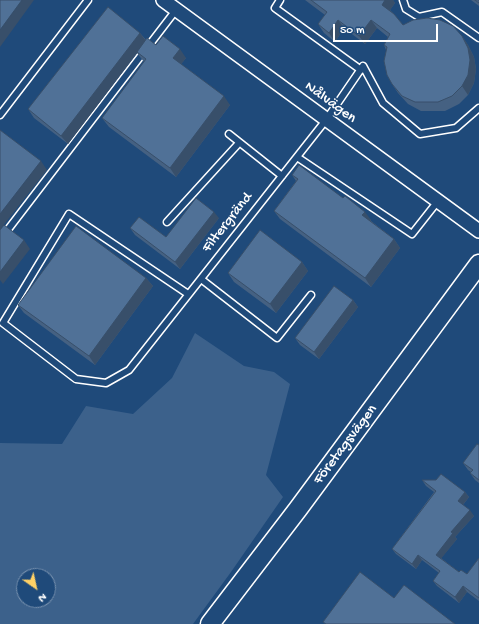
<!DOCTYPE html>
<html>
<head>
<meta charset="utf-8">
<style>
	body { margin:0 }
	#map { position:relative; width:479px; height:624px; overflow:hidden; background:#1f4a7a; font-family:"Gochi Hand",sans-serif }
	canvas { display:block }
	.north { position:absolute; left:16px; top:568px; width:40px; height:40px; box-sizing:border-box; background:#1f4a7a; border:1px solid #7992af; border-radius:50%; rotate:146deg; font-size:11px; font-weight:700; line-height:16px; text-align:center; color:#fff }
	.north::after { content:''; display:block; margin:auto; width:14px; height:18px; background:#ffd166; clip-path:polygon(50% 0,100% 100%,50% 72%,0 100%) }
	.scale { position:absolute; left:333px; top:24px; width:105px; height:18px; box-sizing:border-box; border:2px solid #fff; border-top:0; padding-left:5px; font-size:12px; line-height:14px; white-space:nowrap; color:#fff; -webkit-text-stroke:3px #1f4a7a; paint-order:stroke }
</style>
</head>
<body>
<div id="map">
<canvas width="479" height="624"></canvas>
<div class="north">N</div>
<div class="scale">50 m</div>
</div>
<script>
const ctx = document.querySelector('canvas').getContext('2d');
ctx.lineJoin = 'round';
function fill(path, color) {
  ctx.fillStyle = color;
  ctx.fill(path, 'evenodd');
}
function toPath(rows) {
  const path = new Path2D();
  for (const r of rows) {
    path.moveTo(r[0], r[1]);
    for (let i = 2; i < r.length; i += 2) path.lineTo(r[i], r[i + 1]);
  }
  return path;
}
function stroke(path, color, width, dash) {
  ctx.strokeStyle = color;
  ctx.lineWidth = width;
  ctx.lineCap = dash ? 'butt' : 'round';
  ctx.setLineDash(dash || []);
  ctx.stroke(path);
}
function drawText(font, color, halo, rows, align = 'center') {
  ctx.font = font + ' "Gochi Hand",sans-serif';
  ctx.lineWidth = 3;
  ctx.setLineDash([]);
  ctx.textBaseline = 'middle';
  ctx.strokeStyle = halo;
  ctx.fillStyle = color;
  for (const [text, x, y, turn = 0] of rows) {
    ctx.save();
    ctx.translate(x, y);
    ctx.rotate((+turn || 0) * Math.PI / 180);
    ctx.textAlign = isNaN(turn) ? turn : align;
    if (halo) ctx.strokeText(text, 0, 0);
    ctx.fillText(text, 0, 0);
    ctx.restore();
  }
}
fill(toPath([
	[195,333,244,366,274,372,290,384,266,475,283,497,231,572,193,624,0,624,0,443,62,444,86,406,133,414,172,378],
	[24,576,48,576,48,600,24,600]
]), '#3c618b');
const lane = toPath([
	[280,0,275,8,361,70],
	[403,0,406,9,419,17,442,12,479,38],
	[0,115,88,0],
	[229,134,282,176],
	[297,157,412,234,438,201],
	[167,222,239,143],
	[0,240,176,10],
	[201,279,277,338,311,295],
	[188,294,69,214,3,323,76,379,106,383,129,370,326,120,363,66,383,103,420,134,456,128,479,108]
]);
const street = toPath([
	[163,0,479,231]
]);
const secondary = toPath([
	[210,624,298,509,479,264]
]);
stroke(lane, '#fff', 9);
stroke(street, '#fff', 16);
stroke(secondary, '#fff', 21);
stroke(lane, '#1f4a7a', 6);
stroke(street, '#1f4a7a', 13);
stroke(secondary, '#1f4a7a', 18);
fill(toPath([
	[305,0,393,0,395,3,390,10,403,25,462,36,468,45,474,57,476,69,474,83,468,95,459,104,445,111,421,111,408,104,398,93,392,84,386,50,384,45,388,37,377,28,365,44,344,28,335,42,324,33,318,24,325,15],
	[471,0,479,0,479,6],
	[140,33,146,40,186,58,181,64,230,105,176,177,109,127,102,118,144,62,137,53,68,144,34,118,28,109],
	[292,175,343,198,371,220,371,221,394,239,400,248,371,287,280,219,274,211,296,181],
	[219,218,180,269,135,235,130,228,166,237],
	[302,262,308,271,276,313,234,282,228,273],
	[146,278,153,286,95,365,24,313,18,305],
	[353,300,358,307,319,359,300,345,295,338],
	[479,445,479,483,475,480,470,473,471,472,468,470,463,463],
	[422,480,465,492,469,497,463,505,474,516,455,537,457,539,441,558,459,572,467,574,479,558,479,601,467,592,459,603,437,586,433,581,439,573,422,560,416,569,396,554,392,549,434,492,426,486]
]), '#456182');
fill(toPath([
	[22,0,34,0,0,47,0,30],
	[385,0,393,0,395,3,388,13,382,5],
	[338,20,344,28,335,42,329,33],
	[371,20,377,28,365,44,359,36],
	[140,33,146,41,68,144,61,136],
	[462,36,468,45,474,57,476,69,474,83,468,95,462,86],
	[180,49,186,58,179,67,173,58],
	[224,96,230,105,176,177,170,168],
	[41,161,47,170,2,227,0,233,0,214],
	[214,212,219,218,180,269,175,262],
	[365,212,371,220,368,224,362,215],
	[394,239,400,248,371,287,365,278],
	[24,240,30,249,3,284,0,280,0,272],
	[302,262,308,271,276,313,270,304],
	[146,278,153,286,95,365,89,356],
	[353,300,358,307,319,359,314,352],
	[465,492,469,497,462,506,458,501],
	[470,510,474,516,455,537,457,539,440,560,436,555,451,532],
	[418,555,422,560,416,569,412,564],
	[463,586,467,592,459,603,455,597]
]), '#384f6a');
const building = toPath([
	[0,0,22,0,0,30,0,0],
	[311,0,385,0,382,5,394,14,403,25,413,20,427,18,440,20,453,26,462,36,468,48,470,60,468,75,462,86,452,96,438,102,415,102,402,96,392,84,387,75,384,61,387,47,384,45,390,34,371,20,359,36,338,20,329,33,318,24,327,12,311,0],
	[475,0,479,0,479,3,475,0],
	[108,7,140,33,61,136,28,109,108,7],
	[163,36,180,49,173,58,224,96,170,168,102,118,146,59,137,52,147,38,156,45,163,36],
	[0,130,41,161,0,214,0,130],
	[299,165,343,198,345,196,365,212,362,215,394,239,365,278,274,211,298,179,292,175,299,165],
	[196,198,214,212,175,262,130,228,139,217,166,237,196,198],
	[4,225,24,240,0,272,0,230,4,225],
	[76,226,146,278,89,356,18,305,76,226],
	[260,230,302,262,270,304,228,273,260,230],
	[334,286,353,300,314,352,295,338,334,286],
	[477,444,479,445,479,480,470,473,473,470,463,463,477,444],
	[441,474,465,492,458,501,470,510,451,532,453,533,436,555,459,572,461,570,467,574,479,558,479,598,463,586,455,597,433,581,440,571,418,555,412,564,392,549,436,491,422,480,436,480,441,474],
	[360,572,394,598,404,585,455,624,326,624,323,622,360,572]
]);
fill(building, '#507197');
stroke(building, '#384f6a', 1);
drawText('15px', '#fff', '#1f4a7a', [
	["Nålvägen",330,103,36],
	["Filtergränd",228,223,-52],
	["Företagsvägen",346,445,-53]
]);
</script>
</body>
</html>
